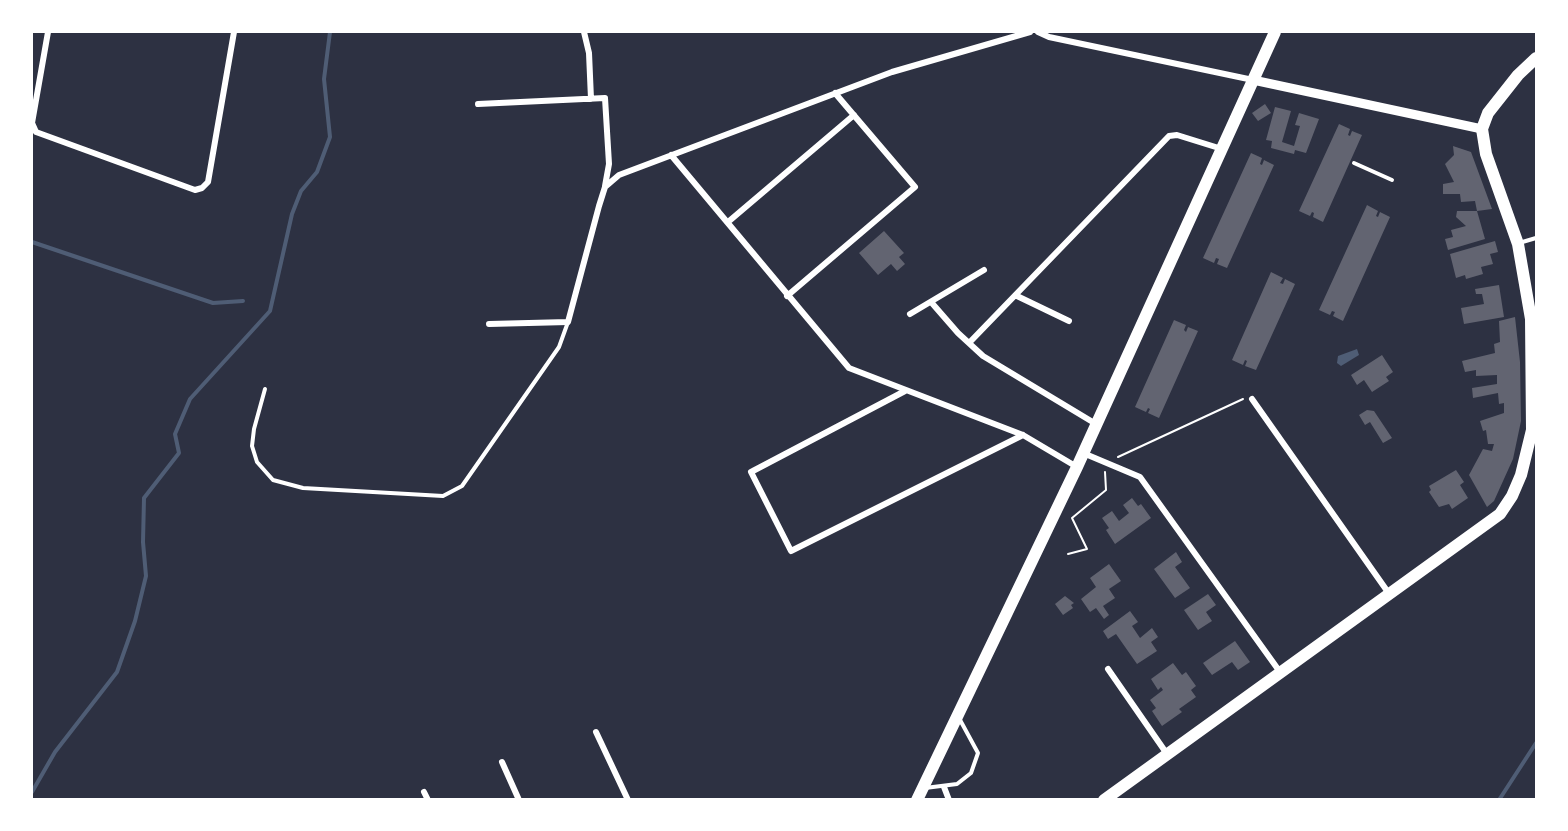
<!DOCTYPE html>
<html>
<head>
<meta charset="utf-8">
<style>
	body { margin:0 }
	#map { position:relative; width:1568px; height:831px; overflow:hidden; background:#2d3142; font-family:Manrope,sans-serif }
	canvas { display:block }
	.frame { position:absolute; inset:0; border:33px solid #fff; pointer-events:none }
</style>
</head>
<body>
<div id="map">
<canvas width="1568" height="831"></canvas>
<div class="frame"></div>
</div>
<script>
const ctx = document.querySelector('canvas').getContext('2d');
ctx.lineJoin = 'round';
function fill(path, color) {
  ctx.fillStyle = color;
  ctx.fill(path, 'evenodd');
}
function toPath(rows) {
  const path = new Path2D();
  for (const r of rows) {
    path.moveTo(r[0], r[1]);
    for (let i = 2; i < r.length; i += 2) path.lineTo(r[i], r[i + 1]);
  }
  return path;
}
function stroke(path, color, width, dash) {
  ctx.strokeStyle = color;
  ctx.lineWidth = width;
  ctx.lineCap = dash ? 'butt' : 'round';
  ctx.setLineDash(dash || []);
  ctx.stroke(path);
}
fill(toPath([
	[1357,349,1359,355,1341,366,1337,363,1338,356]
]), '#4f5d75');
stroke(toPath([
	[32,242,213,303,243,301],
	[32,792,55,752,117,672,135,621,146,576,143,542,144,498,179,453,175,434,190,399,270,311,292,214,301,191,317,172,330,137,324,79,330,32],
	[1499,800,1536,743]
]), '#4f5d75', 4);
fill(toPath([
	[1265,104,1271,113,1258,121,1252,113],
	[1275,107,1291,111,1282,142,1294,146,1300,126,1295,125,1299,113,1319,119,1306,153,1295,150,1294,154,1271,148,1272,141,1266,140],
	[1339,124,1350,129,1348,135,1350,136,1352,131,1362,135,1323,222,1313,217,1314,213,1312,212,1310,216,1299,211],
	[1453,146,1471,152,1492,209,1477,211,1475,201,1461,202,1460,194,1443,194,1443,184,1454,182,1445,164,1454,155],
	[1251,153,1262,158,1260,164,1262,165,1264,160,1274,165,1227,268,1217,264,1219,259,1216,258,1214,263,1203,258],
	[1367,205,1378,211,1376,216,1378,217,1380,212,1390,217,1343,321,1333,316,1335,312,1332,311,1330,315,1319,310],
	[1457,211,1477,211,1485,239,1448,250,1445,239,1453,237,1451,230,1466,226,1456,217],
	[884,231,904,253,899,257,905,264,897,271,891,264,878,275,859,253],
	[1495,241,1498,252,1490,254,1493,264,1481,267,1483,274,1466,279,1465,275,1456,278,1450,254],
	[1271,272,1283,278,1280,283,1283,284,1285,279,1295,284,1256,370,1245,366,1247,361,1245,360,1243,365,1232,360],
	[1499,285,1504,317,1464,324,1461,308,1484,304,1482,294,1476,294,1475,289],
	[1515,317,1520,362,1521,421,1513,459,1494,501,1487,507,1469,475,1483,449,1492,451,1494,444,1488,444,1486,430,1483,431,1480,421,1504,413,1504,403,1499,404,1498,393,1473,398,1472,388,1497,384,1497,375,1476,376,1476,370,1465,372,1462,361,1495,353,1494,344,1500,342,1499,321],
	[1174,320,1186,325,1184,330,1186,332,1188,327,1198,331,1159,418,1148,413,1150,409,1148,408,1146,412,1135,407],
	[1382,355,1393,372,1386,377,1389,381,1372,392,1364,380,1357,385,1351,375],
	[1367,410,1374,411,1392,438,1383,443,1370,422,1365,425,1359,415],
	[1456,470,1464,482,1460,485,1468,498,1452,509,1449,504,1439,507,1429,492,1431,490,1429,486],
	[1132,498,1138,506,1141,504,1151,518,1115,544,1106,530,1109,528,1102,518,1112,511,1119,521,1129,513,1123,505],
	[1176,552,1182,562,1175,567,1190,588,1175,598,1154,569],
	[1109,564,1121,581,1109,589,1115,598,1103,606,1109,615,1104,619,1096,608,1090,612,1081,599,1096,587,1090,578],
	[1208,594,1216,605,1206,612,1212,621,1198,630,1184,610],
	[1065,596,1074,603,1071,605,1073,608,1063,615,1055,604],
	[1130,611,1138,622,1132,626,1140,638,1152,628,1158,637,1151,642,1157,651,1137,664,1116,634,1108,639,1103,631],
	[1235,641,1250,662,1238,670,1232,662,1212,675,1203,663],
	[1173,663,1182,675,1186,672,1196,686,1191,690,1196,697,1179,709,1182,712,1162,726,1152,711,1156,708,1150,700,1163,690,1161,687,1158,690,1151,679]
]), '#626471');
stroke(toPath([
	[1118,457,1243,399],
	[1068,554,1087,549,1072,518,1106,490,1105,472]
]), '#fff', 2);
stroke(toPath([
	[1354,163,1392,180],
	[1519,243,1536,238],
	[265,389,254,429,252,446,257,462,273,480,303,488,443,496,462,486,559,347,568,322],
	[925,788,957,784,971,773,978,753,959,718]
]), '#fff', 4);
stroke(toPath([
	[48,32,32,123,36,132,195,190,202,188,208,182,234,32],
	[584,32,589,53,591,99],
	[1038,32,1049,37,1253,80],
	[478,104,605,98,609,164,605,186],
	[671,155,849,368,1023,435,1077,467],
	[728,222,854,115],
	[787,296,915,187,835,93],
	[1017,296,1069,321],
	[931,302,958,333,983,356,1096,424],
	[910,314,984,270],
	[489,324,568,322,599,206,605,187,619,175,892,72,1030,32],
	[969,343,1169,136,1177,135,1222,149],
	[905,391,751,472,791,551,1023,435],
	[1252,399,1390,595],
	[1083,453,1140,477,1280,672],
	[1108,669,1167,754],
	[596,732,628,800],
	[502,762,519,800],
	[944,787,949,800],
	[424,792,428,800]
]), '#fff', 6);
stroke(toPath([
	[1253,80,1482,129]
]), '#fff', 9);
stroke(toPath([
	[917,800,1077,467,1275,32],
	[1104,800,1500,514,1512,496,1521,475,1532,430,1531,319,1518,244,1486,154,1482,129,1488,113,1518,75,1536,58]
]), '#fff', 12);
</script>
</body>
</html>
